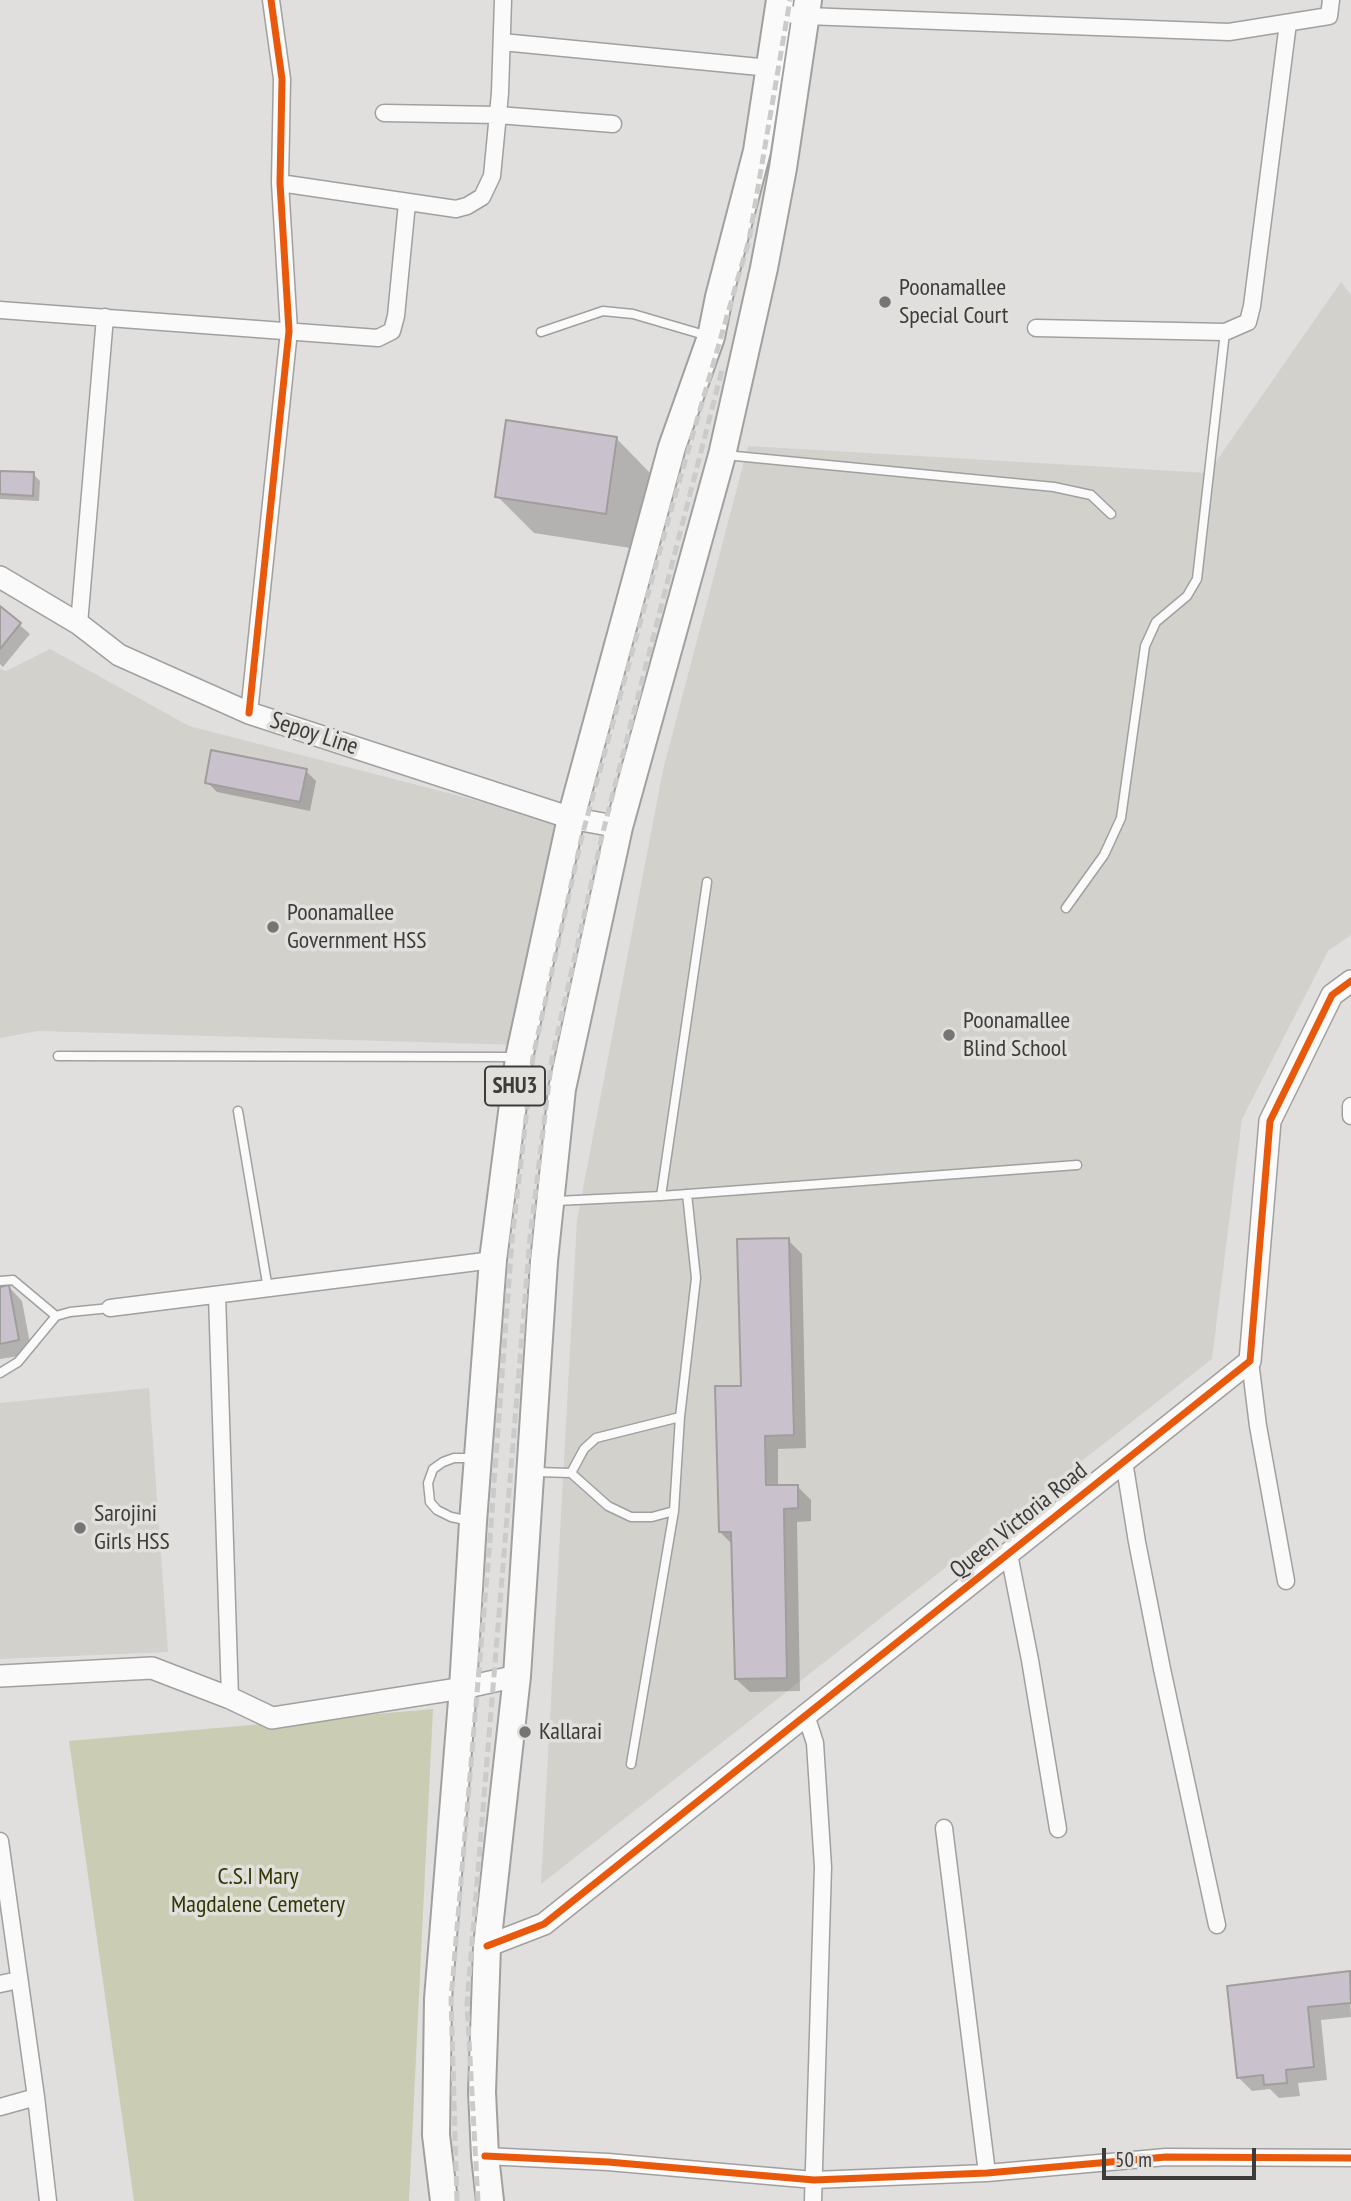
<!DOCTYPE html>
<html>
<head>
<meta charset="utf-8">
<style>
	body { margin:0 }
	#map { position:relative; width:1351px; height:2201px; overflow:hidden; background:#e0dfde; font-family:"PT Sans Narrow",sans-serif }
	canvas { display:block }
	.scale { position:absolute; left:1102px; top:2148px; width:154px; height:32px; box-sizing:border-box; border:4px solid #3c3c3b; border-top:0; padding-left:9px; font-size:21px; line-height:24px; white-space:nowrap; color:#3c3c3b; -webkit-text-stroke:5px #e1e0dd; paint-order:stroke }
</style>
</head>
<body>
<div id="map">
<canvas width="1351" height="2201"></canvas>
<div class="scale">50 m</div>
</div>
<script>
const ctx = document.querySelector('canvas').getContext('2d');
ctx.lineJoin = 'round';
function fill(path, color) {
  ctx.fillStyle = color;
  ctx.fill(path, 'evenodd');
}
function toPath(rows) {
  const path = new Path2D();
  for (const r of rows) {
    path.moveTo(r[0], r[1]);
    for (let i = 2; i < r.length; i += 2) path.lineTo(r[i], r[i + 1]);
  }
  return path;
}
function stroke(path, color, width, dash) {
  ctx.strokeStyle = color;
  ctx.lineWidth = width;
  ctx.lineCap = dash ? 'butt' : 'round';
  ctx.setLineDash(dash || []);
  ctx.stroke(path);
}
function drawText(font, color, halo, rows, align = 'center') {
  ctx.font = font + ' "PT Sans Narrow",sans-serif';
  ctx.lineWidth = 7;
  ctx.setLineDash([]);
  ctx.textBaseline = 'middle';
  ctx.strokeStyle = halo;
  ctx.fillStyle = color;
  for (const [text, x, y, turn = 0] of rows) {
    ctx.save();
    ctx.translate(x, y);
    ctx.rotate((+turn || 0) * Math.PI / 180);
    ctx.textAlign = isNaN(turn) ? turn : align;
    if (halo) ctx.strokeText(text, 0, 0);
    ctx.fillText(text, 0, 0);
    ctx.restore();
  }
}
fill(toPath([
	[1341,282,1351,295,1351,935,1328,951,1242,1119,1212,1359,541,1884,577,1220,663,770,748,446,1208,473],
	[50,649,189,726,568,824,521,1045,38,1031,0,1038,0,669,6,671],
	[149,1388,168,1652,0,1659,0,1403]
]), '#d3d1cc');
fill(toPath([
	[433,1709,409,2201,134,2201,69,1741]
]), '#cacdb3');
fill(toPath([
	[616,438,653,476,643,550,534,533,497,496],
	[0,472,33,474,40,481,39,501,0,499],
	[0,608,30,634,3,667,0,664],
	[306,771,316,781,310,811,217,792,207,782],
	[788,1240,802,1254,806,1448,778,1449,778,1487,797,1486,811,1500,811,1521,797,1522,800,1691,750,1692,736,1679,733,1545,720,1532,742,1387],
	[9,1287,22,1301,32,1354,0,1359,0,1288],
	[1349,1973,1351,2017,1321,2020,1327,2080,1298,2083,1300,2096,1279,2098,1270,2089,1252,2091,1238,2077,1229,1988]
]), '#0003');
const building = toPath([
	[506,420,617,437,606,514,495,497,506,420],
	[0,471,34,472,33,496,0,494,0,471],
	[0,606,21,623,0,649,0,606],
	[211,750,307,769,300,802,205,783,211,750],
	[789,1238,794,1435,765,1436,766,1485,798,1485,798,1508,784,1509,787,1678,735,1679,731,1532,719,1532,715,1386,741,1386,737,1239,789,1238],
	[9,1285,19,1340,0,1344,0,1287,9,1285],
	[1350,1971,1351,2003,1308,2007,1314,2067,1286,2070,1287,2083,1264,2085,1263,2075,1237,2078,1227,1986,1350,1971]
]);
fill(building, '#c9c1cb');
stroke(building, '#9e9e9d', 2);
const service = toPath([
	[541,332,603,311,633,314,708,336],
	[725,455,1054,487,1091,495,1111,514],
	[1066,908,1104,855,1121,818,1145,646,1156,622,1187,596,1197,579,1225,332],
	[58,1056,516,1057],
	[238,1111,268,1289],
	[661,1196,707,882],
	[556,1201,661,1196,1077,1165],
	[0,1281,13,1280,56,1316],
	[0,1373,18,1362,56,1316,70,1312,110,1308],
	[536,1472,571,1473,584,1449,596,1438,680,1417,696,1278,687,1194],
	[571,1473,608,1506,631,1517,652,1517,674,1511,631,1764],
	[674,1511,680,1417],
	[470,1521,451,1517,437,1510,430,1502,428,1483,433,1469,443,1462,454,1458,474,1458]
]);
const minor = toPath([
	[778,13,806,16,1229,32,1329,16,1331,0],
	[502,42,770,68],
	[384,113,498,115,613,124],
	[280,183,456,209,467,206,482,197,492,176,500,93,503,0],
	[0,310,378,338,392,331,396,316,407,203],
	[1036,328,1225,332,1248,322,1252,306,1288,23],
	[79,624,105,317],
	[249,713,289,331,280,183,282,79,271,0],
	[1351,1106,1351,1116],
	[217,1295,230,1698],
	[110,1308,493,1260],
	[1250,1361,1258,1426,1286,1581],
	[1124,1461,1137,1542,1162,1669,1217,1925],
	[1009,1554,1030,1660,1058,1829],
	[806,1715,815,1743,823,1867,813,2201],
	[944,1828,987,2173],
	[0,1841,36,2097,48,2201],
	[0,1984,19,1980],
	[0,2107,36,2097],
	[485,2156,608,2162,814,2180,987,2173,1166,2157,1351,2158]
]);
const tertiary = toPath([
	[0,577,79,624,119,655,249,713,571,818,619,827],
	[0,1676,152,1668,230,1698,272,1718,463,1688,517,1676],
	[487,1946,544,1924,1250,1361,1270,1121,1332,995,1351,981]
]);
const primary = toPath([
	[444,2201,436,2135,438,1999,463,1688,473,1522,493,1260,519,1058,571,818,672,447,711,337,719,297,757,151,780,0],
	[490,2201,485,2156,482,2092,487,1946,517,1676,544,1261,562,1089,619,827,722,455,764,268,783,168,808,0]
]);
stroke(service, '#a1a09f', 11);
stroke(minor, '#a1a09f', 19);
stroke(tertiary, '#a1a09f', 24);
stroke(primary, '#a1a09f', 30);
stroke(service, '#fafafa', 8);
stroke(minor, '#fafafa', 16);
stroke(tertiary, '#fafafa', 21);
stroke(primary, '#fafafa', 26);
stroke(toPath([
	[457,2201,451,1999,489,1552,512,1240,533,1057,582,836,669,517,749,240,790,0],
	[478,2201,467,2004,530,1237,552,1058,602,836,722,370]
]), '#cbcbca', 5, [10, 5]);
stroke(toPath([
	[249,713,289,331,280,183,282,79,271,0],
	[487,1946,544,1924,1250,1361,1270,1121,1332,995,1351,981],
	[485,2156,608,2162,814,2180,987,2173,1166,2157,1351,2158]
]), '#e8590c', 7);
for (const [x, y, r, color] of [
	[885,302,7,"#757574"],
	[273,927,7,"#757574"],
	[949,1035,7,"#757574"],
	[80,1528,7,"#757574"],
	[525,1732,7,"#757574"]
]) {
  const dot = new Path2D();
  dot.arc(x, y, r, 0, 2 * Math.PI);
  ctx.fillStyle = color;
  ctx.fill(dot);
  stroke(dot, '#e1e0dd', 2.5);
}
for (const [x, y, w] of [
	[515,1086,60]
]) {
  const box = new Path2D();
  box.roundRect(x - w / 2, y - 19.5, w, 39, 5);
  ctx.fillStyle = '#e1e0dd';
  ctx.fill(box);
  stroke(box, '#3c3c3b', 2);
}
drawText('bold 23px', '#3c3c3b', null, [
	["SHU3",515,1086]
]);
drawText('24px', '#3c3c3b', '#e1e0dd', [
	["Poonamallee",899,288],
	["Special Court",899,316],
	["Poonamallee",287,913],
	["Government HSS",287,941],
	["Poonamallee",963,1021],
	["Blind School",963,1049],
	["Sarojini",94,1514],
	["Girls HSS",94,1542],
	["Kallarai",539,1732]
], 'left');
drawText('24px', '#3c3c3b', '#e1e0dd', [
	["Sepoy Line",314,734,18],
	["Queen Victoria Road",1019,1521,-39]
]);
drawText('24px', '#333601', '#e1e0dd', [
	["C.S.I Mary",258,1877],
	["Magdalene Cemetery",258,1905]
]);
</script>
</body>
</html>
